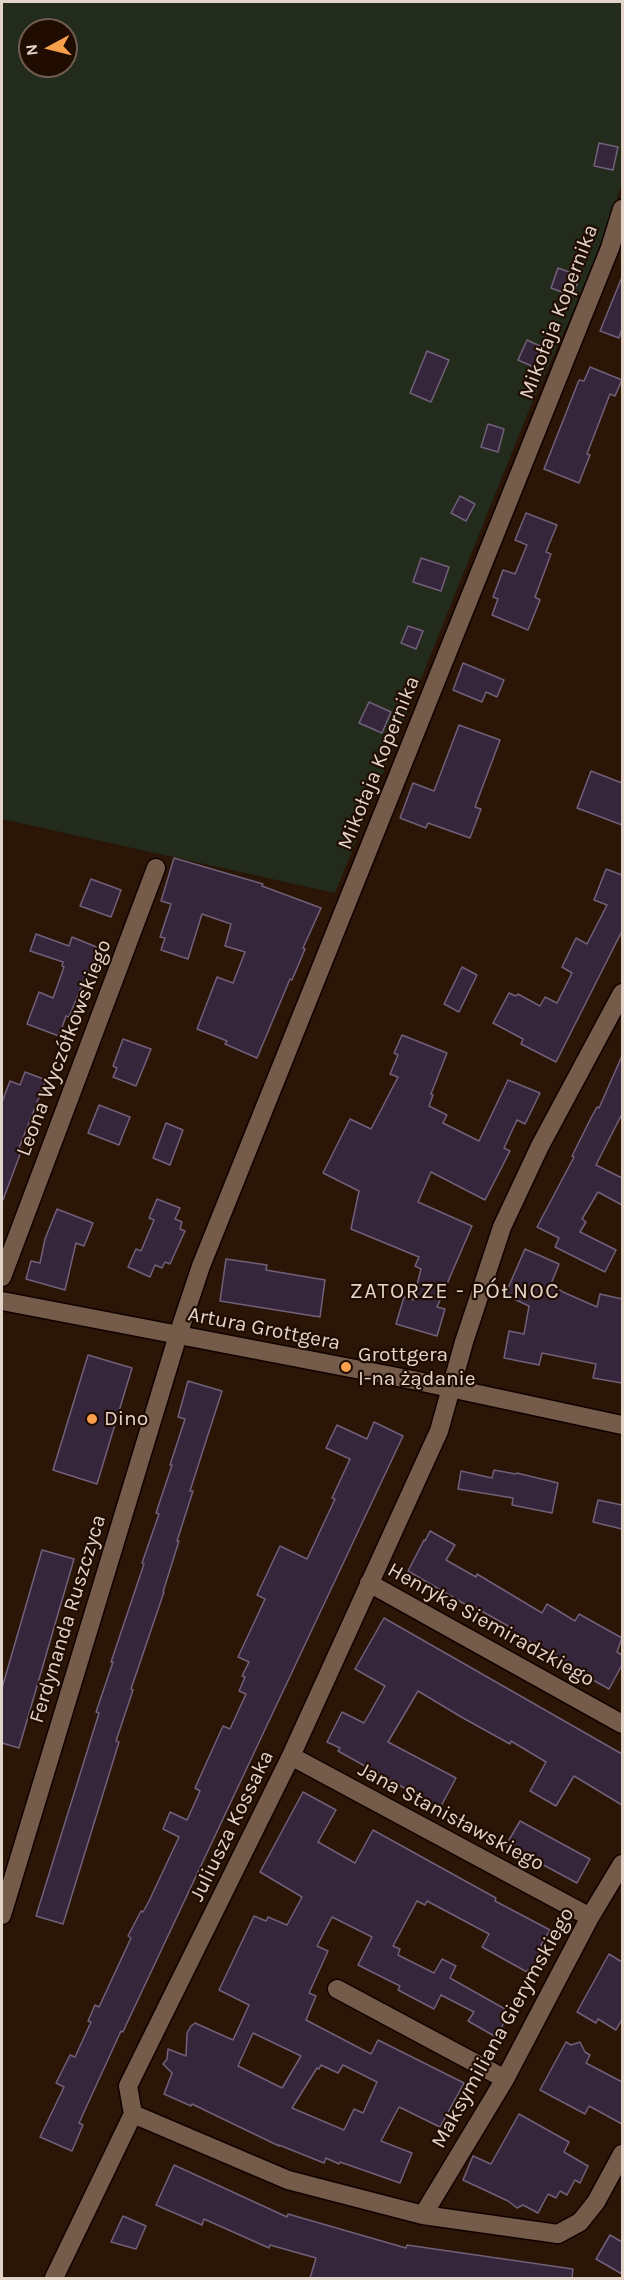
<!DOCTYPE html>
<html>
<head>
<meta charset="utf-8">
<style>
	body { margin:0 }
	#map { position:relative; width:624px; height:2280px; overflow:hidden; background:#2a1506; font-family:Karla,sans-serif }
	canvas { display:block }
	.frame { position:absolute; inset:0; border:3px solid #e3d4ca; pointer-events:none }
	.north { position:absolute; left:18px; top:18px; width:60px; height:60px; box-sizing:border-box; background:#200c00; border:2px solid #6e5c51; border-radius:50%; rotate:263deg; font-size:16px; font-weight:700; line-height:24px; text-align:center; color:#e3d4ca }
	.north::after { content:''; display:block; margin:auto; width:21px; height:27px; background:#f8a04b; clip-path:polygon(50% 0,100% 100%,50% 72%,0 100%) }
</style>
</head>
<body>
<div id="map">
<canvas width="624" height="2280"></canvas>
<div class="frame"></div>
<div class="north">N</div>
</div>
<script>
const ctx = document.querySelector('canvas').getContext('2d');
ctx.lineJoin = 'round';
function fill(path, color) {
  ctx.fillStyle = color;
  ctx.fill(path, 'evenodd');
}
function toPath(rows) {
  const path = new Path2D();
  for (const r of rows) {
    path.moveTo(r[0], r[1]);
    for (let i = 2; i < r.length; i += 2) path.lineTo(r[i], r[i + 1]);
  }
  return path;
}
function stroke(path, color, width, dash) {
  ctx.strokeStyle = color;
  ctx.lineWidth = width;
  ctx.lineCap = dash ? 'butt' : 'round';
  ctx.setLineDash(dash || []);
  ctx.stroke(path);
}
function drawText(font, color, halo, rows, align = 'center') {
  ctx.font = font + ' Karla,sans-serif';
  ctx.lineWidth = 4.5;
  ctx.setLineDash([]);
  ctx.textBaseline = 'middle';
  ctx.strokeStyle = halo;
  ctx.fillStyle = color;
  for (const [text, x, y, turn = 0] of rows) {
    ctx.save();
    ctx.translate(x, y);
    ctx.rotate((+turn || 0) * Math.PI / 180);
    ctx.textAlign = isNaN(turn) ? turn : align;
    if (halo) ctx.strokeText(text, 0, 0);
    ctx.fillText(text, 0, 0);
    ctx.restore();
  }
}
fill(toPath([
	[2,2,622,2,622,183,600,251,529,410,335,893,2,819],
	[30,30,66,30,66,66,30,66]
]), '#232c1c');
const building = toPath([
	[599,143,618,147,613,170,594,166,599,143],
	[558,268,580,276,573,296,551,288,558,268],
	[622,277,622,329,619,338,600,331,622,277],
	[527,340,542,347,534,367,518,360,527,340],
	[427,351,449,360,431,402,410,393,427,351],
	[590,367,622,380,615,396,610,394,587,454,590,455,579,483,544,469,579,380,584,381,590,367],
	[488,424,504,429,498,452,481,447,488,424],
	[460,496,475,504,466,521,451,513,460,496],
	[526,513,557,525,546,552,551,554,535,597,540,600,528,630,492,615,498,599,493,597,503,570,515,574,527,545,515,540,526,513],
	[421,558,449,567,441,591,413,582,421,558],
	[408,626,423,631,416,649,401,643,408,626],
	[463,663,504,680,497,697,486,692,482,702,453,690,463,663],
	[369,702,391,712,382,733,359,723,369,702],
	[459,725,500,740,475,807,481,809,470,838,428,823,426,828,400,818,413,783,434,791,459,725],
	[591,771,622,783,622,825,577,808,591,771],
	[174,858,263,884,262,886,321,908,303,948,305,949,292,980,290,979,257,1058,225,1044,227,1041,197,1029,217,977,233,983,245,952,225,946,231,924,202,914,188,959,161,950,165,938,160,937,171,904,161,901,174,858],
	[606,869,622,875,622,931,556,1062,521,1044,523,1039,493,1023,509,993,516,996,518,994,540,1006,545,997,557,1003,572,973,562,967,576,938,587,944,607,905,594,900,606,869],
	[91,879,121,890,111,917,80,906,91,879],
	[36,934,69,946,72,937,99,948,88,977,86,976,69,1017,66,1016,59,1036,27,1024,39,992,53,998,64,967,62,966,63,962,30,951,36,934],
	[462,967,477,975,459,1012,444,1004,462,967],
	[402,1035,447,1053,431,1094,433,1095,429,1106,447,1115,443,1123,479,1141,508,1080,540,1093,525,1124,517,1120,504,1148,510,1151,485,1200,431,1172,418,1202,472,1226,437,1307,445,1309,437,1336,396,1324,404,1297,413,1300,421,1269,415,1266,419,1257,351,1229,359,1191,323,1173,350,1119,371,1129,398,1077,390,1074,398,1055,394,1053,402,1035],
	[123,1039,151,1049,136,1086,113,1077,117,1068,113,1066,123,1039],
	[622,1056,622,1114,596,1165,622,1178,622,1205,598,1192,582,1219,586,1222,580,1232,616,1250,605,1272,555,1247,559,1238,537,1227,574,1157,572,1156,591,1118,597,1107,599,1108,622,1056],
	[25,1072,46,1080,19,1148,22,1149,3,1200,2,1200,2,1102,10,1081,20,1085,25,1072],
	[99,1105,130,1117,119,1145,88,1133,99,1105],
	[166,1123,183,1130,170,1165,153,1158,166,1123],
	[157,1199,180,1208,175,1219,182,1222,180,1229,185,1231,170,1264,165,1262,162,1268,155,1265,150,1277,128,1267,136,1249,141,1251,154,1220,149,1218,157,1199],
	[57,1209,93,1223,84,1246,76,1243,65,1290,26,1279,31,1261,40,1263,45,1239,57,1209],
	[525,1249,559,1264,551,1284,563,1292,597,1307,600,1294,622,1299,622,1383,593,1378,596,1364,542,1353,539,1365,504,1358,509,1331,524,1334,529,1306,505,1295,525,1249],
	[226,1259,267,1265,266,1270,325,1280,320,1317,220,1301,226,1259],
	[88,1355,132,1368,97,1484,53,1470,88,1355],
	[188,1381,222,1391,190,1491,193,1491,177,1541,179,1541,163,1592,164,1592,131,1689,133,1690,116,1741,119,1742,63,1924,36,1916,99,1713,96,1712,113,1662,111,1662,144,1564,142,1563,159,1514,156,1513,172,1465,170,1465,185,1419,178,1417,188,1381],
	[374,1422,403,1436,127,2023,123,2032,121,2031,79,2123,83,2125,72,2151,40,2137,64,2087,56,2083,70,2055,75,2057,91,2022,88,2021,95,2005,99,2007,131,1938,128,1936,141,1911,143,1912,149,1901,179,1837,163,1829,170,1812,187,1820,200,1791,195,1788,223,1726,230,1729,246,1694,239,1691,245,1677,242,1676,249,1662,238,1657,265,1599,257,1595,280,1546,307,1559,335,1499,332,1498,350,1459,326,1448,337,1425,367,1439,374,1422],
	[494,1470,516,1474,517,1473,558,1483,552,1513,512,1505,513,1498,458,1489,461,1471,492,1478,494,1470],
	[598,1500,622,1505,622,1529,593,1522,598,1500],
	[430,1531,455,1545,446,1560,476,1577,477,1574,542,1613,547,1604,575,1621,579,1614,622,1638,617,1652,622,1655,622,1665,609,1689,559,1661,561,1658,510,1631,508,1626,469,1604,468,1606,408,1571,424,1540,425,1541,430,1531],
	[42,1550,74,1559,19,1748,2,1743,2,1688,42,1550],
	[384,1618,622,1754,622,1805,574,1776,556,1806,530,1791,546,1762,511,1741,510,1744,463,1718,418,1691,388,1742,456,1778,440,1808,338,1751,340,1748,327,1742,342,1712,364,1723,385,1686,355,1669,384,1618],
	[303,1792,336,1810,318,1842,355,1863,373,1830,496,1898,495,1901,550,1930,541,1945,545,1947,531,1972,528,1970,527,1972,482,1947,489,1934,427,1901,425,1905,417,1901,393,1946,400,1949,398,1955,434,1973,442,1959,456,1966,450,1978,505,2009,500,2019,505,2021,496,2037,468,2021,474,2012,441,1995,434,2009,398,1990,400,1986,358,1965,372,1937,332,1917,317,1946,328,1951,309,1993,316,1996,306,2020,371,2054,378,2040,464,2083,440,2127,399,2107,381,2141,412,2153,400,2183,340,2162,339,2164,326,2158,324,2163,279,2145,279,2146,192,2104,191,2106,164,2094,172,2073,163,2064,167,2059,168,2049,186,2056,187,2033,191,2026,195,2023,233,2040,249,2005,219,1990,254,1916,266,1921,268,1917,287,1925,302,1897,260,1872,303,1792],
	[253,2033,301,2056,282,2088,238,2066,253,2033],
	[321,2065,338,2073,343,2065,377,2082,363,2113,354,2109,344,2130,292,2108,317,2068,319,2069,321,2065],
	[520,1821,590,1859,577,1883,506,1845,520,1821],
	[609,1954,622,1962,622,2019,616,2030,598,2019,596,2023,577,2012,609,1954],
	[566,2042,571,2045,580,2042,585,2052,590,2055,586,2063,622,2082,622,2124,589,2106,585,2114,540,2090,566,2042],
	[519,2114,569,2142,564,2152,588,2166,580,2183,575,2180,567,2195,560,2191,556,2198,548,2194,538,2213,523,2205,517,2208,508,2201,463,2180,473,2156,491,2164,519,2114],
	[174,2165,287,2217,288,2214,406,2248,407,2245,573,2269,572,2278,310,2278,316,2258,270,2245,269,2248,204,2219,202,2225,156,2205,174,2165],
	[123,2216,146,2226,136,2249,111,2242,123,2216],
	[610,2235,622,2242,622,2274,596,2259,610,2235]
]);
fill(building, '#35263c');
stroke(building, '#716079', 1.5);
const minor = toPath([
	[2,1277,156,868],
	[369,1583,622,1724],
	[291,1756,590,1917],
	[2,1915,178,1335,201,1266,610,248,622,209],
	[337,1989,505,2079],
	[133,2114,288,2180,423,2215,558,2234,580,2222,596,2202,622,2154],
	[423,2215,505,2079,590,1917,622,1864],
	[54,2278,133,2114,128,2086,291,1756,439,1431,464,1342,502,1227,540,1146,622,993]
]);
const tertiary = toPath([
	[2,1301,413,1380,622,1425]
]);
stroke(minor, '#110200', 21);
stroke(tertiary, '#110200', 21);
stroke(minor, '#755c4a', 18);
stroke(tertiary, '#755c4a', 18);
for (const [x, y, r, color] of [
	[346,1367,6,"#f8a04b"],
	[92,1419,6,"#f8a04b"]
]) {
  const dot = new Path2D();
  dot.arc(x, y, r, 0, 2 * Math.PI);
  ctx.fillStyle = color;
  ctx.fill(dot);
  stroke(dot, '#200c00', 2);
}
drawText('21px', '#e3d4ca', '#200c00', [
	["Mikołaja Kopernika",559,312,-69],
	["Mikołaja Kopernika",379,763,-68],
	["Leona Wyczółkowskiego",64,1048,-69],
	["Artura Grottgera",264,1329,11],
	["Ferdynanda Ruszczyca",68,1619,-73],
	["Henryka Siemiradzkiego",491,1625,29],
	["Jana Stanisławskiego",451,1817,28],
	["Juliusza Kossaka",232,1826,-64],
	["Maksymiliana Gierymskiego",503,2028,-61]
]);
drawText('21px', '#e3d4ca', '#200c00', [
	["Grottgera",358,1355],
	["I-na żądanie",358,1379],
	["Dino",104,1419]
], 'left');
ctx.letterSpacing = '1.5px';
drawText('22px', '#e3d4ca', '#200c00', [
	["ZATORZE - PÓŁNOC",455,1292]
]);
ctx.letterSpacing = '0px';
</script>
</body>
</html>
